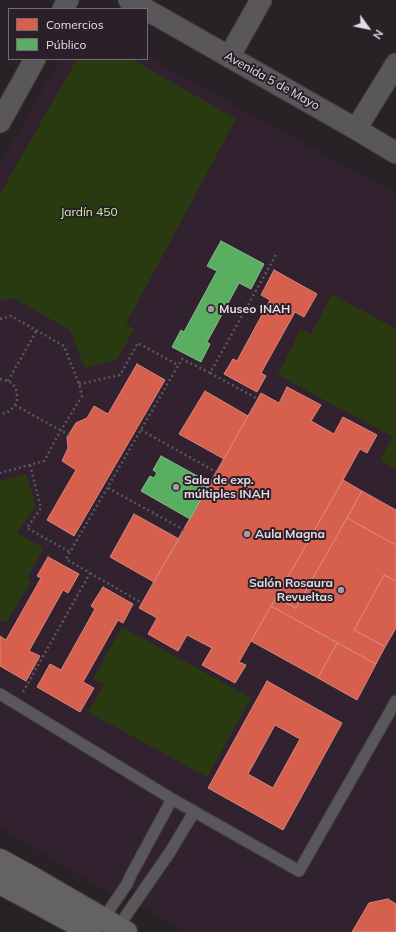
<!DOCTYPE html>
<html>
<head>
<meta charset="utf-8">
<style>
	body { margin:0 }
	#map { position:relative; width:396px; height:932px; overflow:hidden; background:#282227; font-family:Mulish,sans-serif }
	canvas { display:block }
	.legend { position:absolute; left:8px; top:8px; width:140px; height:52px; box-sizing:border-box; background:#2b1f29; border:1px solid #756b73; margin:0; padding:5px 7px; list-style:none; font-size:12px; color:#e4dce3 }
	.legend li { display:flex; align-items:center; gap:8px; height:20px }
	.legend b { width:20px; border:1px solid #756b73 }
	.north { position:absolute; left:348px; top:8px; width:40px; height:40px; -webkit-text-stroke:3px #2b1f29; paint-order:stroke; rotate:123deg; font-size:11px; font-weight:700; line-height:16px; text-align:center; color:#e4dce3 }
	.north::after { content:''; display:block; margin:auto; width:14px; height:18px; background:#e4dce3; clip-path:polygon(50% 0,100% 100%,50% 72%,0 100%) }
</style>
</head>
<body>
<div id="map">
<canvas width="396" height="932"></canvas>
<ul class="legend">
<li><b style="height:11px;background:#d6604d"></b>Comercios</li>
<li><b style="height:11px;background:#5aae61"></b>Público</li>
</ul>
<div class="north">N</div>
</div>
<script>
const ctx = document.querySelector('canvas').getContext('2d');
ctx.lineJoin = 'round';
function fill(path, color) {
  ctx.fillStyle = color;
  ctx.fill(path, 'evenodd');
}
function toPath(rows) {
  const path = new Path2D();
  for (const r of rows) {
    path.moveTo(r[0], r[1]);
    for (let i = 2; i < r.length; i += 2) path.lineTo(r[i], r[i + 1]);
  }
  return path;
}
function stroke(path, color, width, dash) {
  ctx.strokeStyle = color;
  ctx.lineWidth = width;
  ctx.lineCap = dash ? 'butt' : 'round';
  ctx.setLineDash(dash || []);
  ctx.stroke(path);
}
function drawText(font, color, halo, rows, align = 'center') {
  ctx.font = font + ' Mulish,sans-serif';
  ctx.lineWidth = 4;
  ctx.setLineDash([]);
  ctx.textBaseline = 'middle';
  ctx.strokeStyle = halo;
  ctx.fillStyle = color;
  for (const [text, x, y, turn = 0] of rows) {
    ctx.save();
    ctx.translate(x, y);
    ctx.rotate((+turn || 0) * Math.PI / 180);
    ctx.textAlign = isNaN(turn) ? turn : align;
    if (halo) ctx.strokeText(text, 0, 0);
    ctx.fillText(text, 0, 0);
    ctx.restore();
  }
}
fill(toPath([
	[147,57,396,194,396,932,185,932,142,906,142,893,127,884,110,894,0,828,0,164,60,59,147,59]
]), '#322230');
fill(toPath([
	[77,59,132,59,236,119,126,324,134,329,117,360,85,368,70,330,13,298,0,301,0,194],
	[332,294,396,329,396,469,380,460,393,437,278,375,301,329,311,334],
	[26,474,36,506,17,533,44,548,27,578,31,581,6,623,0,620,0,481],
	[122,627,251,698,207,777,88,712,104,685,93,679]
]), '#2a3a10');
const shops = toPath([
	[274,270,317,294,304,317,295,312,261,373,266,376,257,392,224,374,233,359,237,361,270,300,261,295,274,270],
	[137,364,165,380,74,536,47,520,76,470,62,461,68,448,67,437,76,423,87,418,94,406,108,414,137,364],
	[287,387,321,405,311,421,334,434,343,417,377,435,367,453,360,449,343,480,239,662,246,665,235,683,202,665,212,648,187,635,178,651,148,634,157,618,139,608,261,393,279,403,287,387],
	[205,391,248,416,224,459,179,434,205,391],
	[343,480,362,491,296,608,276,598,343,480],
	[362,491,396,510,396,545,347,518,362,491],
	[134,514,179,539,154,582,110,557,134,514],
	[347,518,396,545,396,581,384,575,354,630,385,647,376,664,271,606,276,598,296,608,347,518],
	[48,557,79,574,68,593,63,590,29,651,40,656,26,681,0,666,0,636,6,640,41,578,37,576,48,557],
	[384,575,396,581,396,628,385,647,354,630,384,575],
	[103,587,133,604,123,623,118,620,83,682,94,688,80,712,37,687,50,664,61,670,95,609,91,606,103,587],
	[271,606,337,643,318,678,251,641,271,606],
	[337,643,376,664,357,700,318,678,337,643],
	[267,681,342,723,283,830,208,788,267,681],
	[275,725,300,739,273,788,248,774,275,725],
	[388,899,396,904,396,932,352,932,369,903,388,899]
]);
fill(shops, '#d6604d');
stroke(shops, '#da857a', 1);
const public = toPath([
	[221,241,264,264,251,289,239,283,207,342,210,344,201,362,172,347,181,330,184,332,217,271,207,266,221,241],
	[161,456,210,483,190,519,141,491,150,476,154,478,157,473,153,470,161,456]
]);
fill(public, '#5aae61');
stroke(public, '#83bc88', 1);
const service = toPath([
	[0,694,172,799,299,871,396,701],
	[101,922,127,884,131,875,172,799],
	[116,930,170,852,194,812]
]);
const minor = toPath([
	[129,0,145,9],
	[63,9,68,0],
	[147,10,356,129,396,153],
	[229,57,261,0],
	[0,122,35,59],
	[356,129,396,64]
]);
const primary = toPath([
	[0,860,31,877,126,932],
	[0,883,91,932]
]);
stroke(service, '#413d40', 13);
stroke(minor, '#413d40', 23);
stroke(primary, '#413d40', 24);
stroke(toPath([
	[0,319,11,316,64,346,79,384,82,396,61,430,44,461,0,473],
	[210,373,258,399],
	[0,379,8,381,13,384,16,389,17,395,17,400,15,405,11,410,6,413,0,414],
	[8,381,37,330],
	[79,384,120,375,138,343,178,365],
	[15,405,69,435],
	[141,430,216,472],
	[30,465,41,508,27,528,70,552],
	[108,488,184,530],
	[90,573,142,603],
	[23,692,90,573,66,559,182,359,210,373,277,253]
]), '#5b585b', 2.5, [2, 3]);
stroke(service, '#595759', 11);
stroke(minor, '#595759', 21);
stroke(primary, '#656264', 22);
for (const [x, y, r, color] of [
	[211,309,4,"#a29ba1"],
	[176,487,4,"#a29ba1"],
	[247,534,4,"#a29ba1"],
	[341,590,4,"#a29ba1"]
]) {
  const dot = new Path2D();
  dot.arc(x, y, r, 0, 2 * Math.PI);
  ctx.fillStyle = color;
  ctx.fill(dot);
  stroke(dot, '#2b1f29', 1.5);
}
drawText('12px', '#e4dce3', '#2b1f29', [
	["Avenida 5 de Mayo",272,81,29]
]);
drawText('12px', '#c8f496', '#2b1f29', [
	["Jardín 450",89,212]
]);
drawText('bold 12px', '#e4dce3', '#2b1f29', [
	["Museo INAH",219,309],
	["Sala de exp.",184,480],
	["múltiples INAH",184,494],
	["Aula Magna",255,534],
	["Salón Rosaura",333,583,"right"],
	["Revueltas",333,597,"right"]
], 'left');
</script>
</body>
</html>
